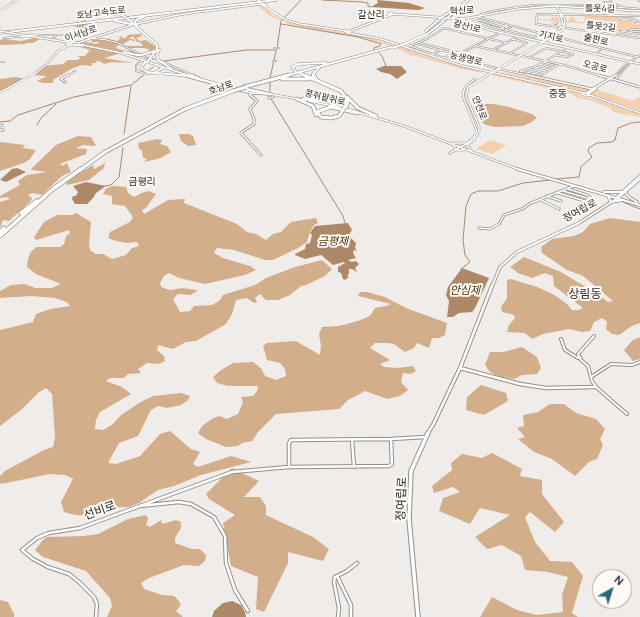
<!DOCTYPE html>
<html>
<head>
<meta charset="utf-8">
<style>
	body { margin:0 }
	#map { position:relative; width:640px; height:617px; overflow:hidden; background:#f0ece9; font-family:Manrope,sans-serif }
	canvas { display:block }
	.north { position:absolute; left:592px; top:569px; width:40px; height:40px; box-sizing:border-box; background:#fefaf6; border:1px solid #a8a6a3; border-radius:50%; rotate:39deg; font-size:11px; font-weight:700; line-height:16px; text-align:center; color:#282726 }
	.north::after { content:''; display:block; margin:auto; width:14px; height:18px; background:#256b7a; clip-path:polygon(50% 0,100% 100%,50% 72%,0 100%) }
</style>
</head>
<body>
<div id="map">
<canvas width="640" height="617"></canvas>
<div class="north">N</div>
</div>
<script>
const ctx = document.querySelector('canvas').getContext('2d');
ctx.lineJoin = 'round';
function fill(path, color) {
  ctx.fillStyle = color;
  ctx.fill(path, 'evenodd');
}
function toPath(rows) {
  const path = new Path2D();
  for (const r of rows) {
    path.moveTo(r[0], r[1]);
    for (let i = 2; i < r.length; i += 2) path.lineTo(r[i], r[i + 1]);
  }
  return path;
}
function stroke(path, color, width, dash) {
  ctx.strokeStyle = color;
  ctx.lineWidth = width;
  ctx.lineCap = dash ? 'butt' : 'round';
  ctx.setLineDash(dash || []);
  ctx.stroke(path);
}
function drawText(font, color, halo, rows, align = 'center') {
  ctx.font = font + ' Manrope,"Noto Sans KR",sans-serif';
  ctx.lineWidth = 4;
  ctx.setLineDash([]);
  ctx.textBaseline = 'middle';
  ctx.strokeStyle = halo;
  ctx.fillStyle = color;
  for (const [text, x, y, turn = 0] of rows) {
    ctx.save();
    ctx.translate(x, y);
    ctx.rotate((+turn || 0) * Math.PI / 180);
    ctx.textAlign = isNaN(turn) ? turn : align;
    if (halo) ctx.strokeText(text, 0, 0);
    ctx.fillText(text, 0, 0);
    ctx.restore();
  }
}
fill(toPath([
	[258,6,264,7,274,16,289,22,344,33,353,33,394,45,390,46,352,35,341,35,287,24,287,22,271,17],
	[583,16,616,16,617,20,628,20,632,21,633,24,640,24,640,29,629,28,619,30,617,32,628,34,628,36,588,30,590,24,538,20,538,19,551,20,551,17,558,17,558,20,570,21,569,18,573,17,577,22,586,22],
	[398,46,439,60,480,71,483,73,462,69,416,56,409,55,405,52,395,47],
	[496,71,536,78,537,77,590,89,587,92,581,92],
	[497,74,558,87,577,93,583,97,592,98,637,113,640,115,640,117,617,113,612,111,611,108,592,101,578,98,571,94,556,90,491,75],
	[596,89,633,101,640,97,640,111,591,94],
	[490,140,506,145,493,154,476,149]
]), '#f4d0af');
fill(toPath([
	[86,23,88,25,86,28,89,33,84,36,70,35,74,30,72,29,77,30,81,29,74,26,77,25,74,24],
	[140,33,142,36,136,38,140,41,146,40,155,46,155,49,147,52,150,50,145,48,129,48,126,46,143,46,140,42,137,42,133,36,129,39,133,39,136,42,130,40,123,44,114,42,121,45,118,45,116,48,127,52,132,51,137,55,80,43,87,42,96,44,100,42,91,42,92,40,106,40,110,37,109,39,117,41,121,38,117,37,124,36,121,38,125,38,128,36,126,35,138,34,138,35],
	[34,38,40,39,33,43,27,43,25,44,0,45,0,40,4,39,21,41],
	[81,46,105,49,123,54,118,54,104,58,133,63,111,62,104,64,99,61,96,61,97,62,95,63,90,63,93,64,91,66,82,65,73,68,53,80,54,82,52,83,43,83,37,81,47,76,32,75,45,66,63,64,68,60,78,60,80,57,76,56,85,56,90,50,80,47],
	[16,77,24,79,0,92,0,79],
	[475,104,493,104,509,107,532,114,537,118,530,123,523,126,495,127,486,125,480,121,474,110,473,105],
	[179,134,189,134,193,136,196,145,188,146,181,141],
	[78,136,91,137,96,146,83,145,76,148,87,149,86,154,60,164,62,166,67,163,71,172,62,176,42,195,33,193,28,195,32,198,31,201,9,221,3,220,0,228,0,202,10,199,7,197,0,198,0,196,20,185,18,181,27,175,47,172,31,170,31,169,56,145],
	[157,139,162,140,160,144,167,146,171,152,161,158,144,162,147,159,143,158,142,150,139,149,138,143],
	[0,142,25,145,23,148,36,150,30,159,24,163,0,171],
	[105,163,104,168,89,180,67,185,66,182,78,174,93,165,94,169],
	[112,186,126,187,128,193,134,197,144,192,149,191,156,194,146,208,142,210,144,214,168,200,185,199,184,203,237,224,247,232,256,234,266,240,273,234,281,232,291,222,316,218,318,223,314,225,310,232,307,242,298,248,273,260,265,260,234,250,217,248,214,253,223,258,250,266,256,270,245,275,205,284,179,278,169,273,164,276,160,283,161,287,170,290,182,288,197,290,196,292,190,295,178,294,173,299,180,312,190,311,194,306,212,305,219,301,223,295,255,285,266,278,295,267,322,260,332,269,325,276,306,285,301,286,290,295,278,300,266,300,260,294,255,298,257,302,254,303,247,298,236,300,232,314,226,324,196,341,186,342,173,349,158,345,157,350,164,356,165,361,159,364,147,363,138,369,141,373,128,374,124,378,110,378,106,381,122,387,131,394,100,412,96,420,95,429,103,430,113,424,121,415,139,403,153,396,181,393,190,396,188,400,181,405,167,408,158,406,151,410,138,436,119,443,108,463,116,464,140,456,160,434,170,431,191,449,200,452,193,464,198,467,231,456,251,462,201,475,174,486,158,490,139,503,129,507,105,508,94,516,75,515,64,512,61,502,73,479,65,475,50,474,1,484,0,483,0,476,5,471,44,450,53,447,55,437,52,394,46,388,38,393,21,410,0,426,0,330,33,322,36,314,50,309,70,306,67,302,55,298,31,296,0,298,0,291,11,285,25,284,35,288,52,288,61,284,36,274,27,267,28,259,30,253,36,247,60,247,64,244,66,236,70,233,69,230,36,240,34,237,44,222,57,215,72,215,76,213,91,222,89,244,90,250,96,254,103,254,112,259,126,255,132,248,139,246,137,242,127,243,116,241,108,238,110,232,130,222,133,217,125,206,112,204,112,196,103,194,106,189],
	[610,218,640,222,640,323,632,326,619,335,612,334,606,329,607,322,602,318,594,322,590,331,582,332,569,329,543,334,532,339,525,333,507,332,509,325,515,318,514,315,502,312,501,307,507,298,507,280,511,279,537,287,553,294,567,304,572,310,579,310,583,308,554,286,553,276,545,273,532,278,518,273,510,267,524,257,561,272,599,295,608,302,613,301,583,276,567,270,542,253,541,247,552,239,574,236,583,232,590,224],
	[360,292,367,292,385,297,406,308,447,323,445,335,439,338,432,338,429,348,417,343,414,348,405,352,394,344,388,343,375,343,370,348,390,360,380,364,384,367,398,368,413,366,416,371,411,374,403,373,401,382,408,390,400,396,387,399,365,391,348,400,339,409,276,414,258,432,252,441,242,443,238,446,226,447,206,439,198,433,202,426,212,419,219,416,227,419,238,414,243,402,241,397,253,396,257,391,258,386,228,386,217,383,213,377,221,370,233,363,253,362,261,368,265,376,276,380,286,376,285,369,280,363,267,360,263,346,267,343,296,341,320,355,321,346,319,334,322,327,339,326,358,321,370,316,375,308,386,306,391,304,358,296],
	[640,337,640,359,633,361,624,350,633,340],
	[522,347,537,357,541,368,537,374,522,375,514,379,497,376,490,372,485,365,490,352,503,352],
	[481,385,506,393,508,401,484,415,466,410,467,397],
	[550,404,564,404,576,413,596,419,605,429,600,439,603,445,597,459,589,462,575,476,552,459,534,452,518,439,525,437,517,428,524,426,523,415,538,412],
	[492,453,522,469,520,476,542,480,542,494,564,522,555,532,530,512,525,517,535,542,550,561,572,562,583,576,572,613,578,617,480,617,492,597,517,610,537,615,563,612,562,595,568,577,548,572,525,570,521,556,502,545,487,549,475,537,510,515,480,508,470,524,439,511,443,498,460,492,453,487,434,493,432,486,452,470,451,463,462,454,482,458],
	[232,468,259,481,244,497,260,497,266,506,266,515,313,537,329,549,323,561,288,552,288,563,264,612,256,609,258,577,231,566,223,523,235,515,209,499,206,494],
	[146,515,148,519,146,525,150,527,161,520,162,524,176,520,181,522,181,528,175,538,175,543,192,549,200,549,206,555,205,561,199,566,184,565,149,578,141,583,144,589,162,595,174,596,178,600,181,605,176,611,183,617,107,617,112,606,110,598,86,571,43,557,35,550,43,540,47,537,84,536,98,534,128,519],
	[0,600,8,602,14,614,14,617,0,617]
]), '#d3ae8b');
fill(toPath([
	[377,0,409,3,425,8,419,10,371,7,378,3],
	[384,66,401,66,407,72,397,79,390,74,381,72,376,69],
	[17,168,26,172,6,182,0,180,12,169],
	[86,182,106,186,96,193,93,198,87,204,75,204,72,199,73,196,76,196,78,192,73,186],
	[348,223,352,230,350,233,350,237,356,243,355,248,357,251,354,250,353,253,356,258,348,260,352,262,356,261,359,264,355,268,357,272,352,269,349,269,349,274,347,276,349,277,345,280,343,279,341,273,338,272,338,267,345,263,344,262,333,265,321,255,305,259,295,255,295,254,305,249,306,244,310,243,312,235,310,233,315,226],
	[462,268,489,278,475,308,472,312,459,313,453,317,447,317,449,301,446,295,448,287],
	[232,601,241,605,245,612,246,617,212,617,214,611,223,603]
]), '#ad8968');
stroke(toPath([
	[322,0,363,2,368,3,368,6,371,7],
	[281,24,358,37,381,44,380,46,374,48,374,50],
	[277,48,281,21,301,0],
	[379,53,382,56,386,66],
	[164,61,246,50,277,50],
	[149,70,153,67],
	[270,78,276,51],
	[270,83,270,91],
	[270,97,343,216,345,223],
	[0,122,10,121,18,115,74,97,131,85,144,75],
	[37,125,41,118,56,104],
	[124,134,131,86],
	[556,179,579,177,581,167,592,157,588,151,589,148,597,143,612,142,615,140,618,128,631,123,640,122],
	[105,186,111,185,119,177,123,148],
	[623,202,640,209],
	[461,269,470,262,465,255,463,240,466,206,471,194,478,191,498,191,523,183,550,180]
]), '#ad8968', 1);
const minorFar3 = toPath([
	[638,0,640,1],
	[611,3,620,6,620,8],
	[601,6,604,2],
	[606,6,607,2,610,2,611,0],
	[480,16,481,14,498,10,534,5,592,5,640,9],
	[640,16,537,14,536,24,640,38],
	[478,17,551,36],
	[621,19,618,18,631,18,640,22],
	[629,19,635,21,635,23],
	[481,20,489,23,504,28,500,29,474,21,481,20],
	[554,23,557,23,556,24,554,23],
	[506,30,534,37,542,34],
	[627,30,632,30],
	[620,31,640,34],
	[632,31,640,32],
	[37,35,65,35,107,40,118,43,147,58],
	[553,36,638,57],
	[629,36,632,29,640,30],
	[4,38,28,36],
	[55,40,53,38,56,36],
	[420,43,460,53],
	[417,44,453,53],
	[410,46,427,39,444,28,507,43],
	[410,46,444,58,453,53],
	[475,46,564,65,601,76],
	[274,48,279,48],
	[493,50,519,36],
	[510,53,527,43,513,39],
	[433,54,441,50],
	[595,54,604,48],
	[454,57,496,68],
	[530,57,546,48,573,54,567,57,555,55],
	[153,59,157,59],
	[141,60,136,66,136,71,148,74,161,74],
	[159,60,194,76],
	[273,61,276,61],
	[446,61,511,27],
	[0,62,4,62],
	[543,62,557,66],
	[539,64,553,68],
	[560,64,542,75,520,71,537,66,567,48],
	[535,67,550,70],
	[498,69,533,76],
	[529,69,545,73],
	[67,76,75,71],
	[615,76,624,66,640,55],
	[618,76,629,64]
]);
const minorFar2 = toPath([
	[192,75,199,78],
	[528,75,592,89],
	[598,75,640,87],
	[189,77,216,84],
	[616,78,619,75],
	[65,82,61,79,68,75],
	[244,88,271,94],
	[239,90,251,93,268,94],
	[253,92,250,95,257,101,250,109,254,119,254,124,241,133,261,155],
	[586,93,616,75],
	[588,94,596,89],
	[269,98,273,97],
	[0,126,2,125],
	[0,130,3,130],
	[450,153,460,147],
	[563,191,591,199],
	[558,193,588,202,591,198,587,195,568,189],
	[549,197,561,201],
	[541,200,559,209],
	[479,228,490,229,499,224,504,215,522,209,531,203,574,186]
]);
const minorFar1 = toPath([
	[594,336,578,354,581,360,588,366,592,381,596,387,627,414],
	[561,339,565,350,578,358,580,357],
	[591,377,611,364,632,365,640,362]
]);
const minor = toPath([
	[352,439,354,467],
	[391,439,392,464,389,466,289,467,289,443,291,440,391,439],
	[391,439,425,437],
	[140,506,179,502,191,504,214,517,225,536,226,563,235,590,248,611],
	[337,576,351,605,351,617],
	[96,617,97,604,94,597,79,582,69,574,48,567,33,559,22,550,37,538,49,533,80,528,232,472,289,467],
	[338,617,339,608,334,582,335,577,347,571,357,563]
]);
const tertiaryFar3 = toPath([
	[258,0,260,1],
	[0,11,17,0],
	[461,19,473,25,494,31,640,64],
	[349,33,381,39,463,66,584,93],
	[556,33,563,24,560,14],
	[585,93,588,94,590,95,586,96,582,94,585,93],
	[590,95,640,113],
	[466,144,473,138,477,131,464,99,463,92,466,86,475,79],
	[460,147,473,141,479,132,479,126,466,97,468,87,561,31,564,27,565,20,556,6]
]);
const tertiaryFar2 = toPath([
	[608,196,611,202,623,200],
	[616,198,640,176],
	[492,287,500,267,517,252,579,223,619,197,640,179]
]);
const tertiaryFar1 = toPath([
	[460,368,520,384,546,388,596,387],
	[427,434,433,425,460,368,492,286]
]);
const tertiary = toPath([
	[418,617,409,519,411,471,428,433]
]);
const secondaryFar1 = toPath([
	[261,4,264,4,266,5,263,5,261,4],
	[263,5,286,20,300,24,346,31],
	[389,13,392,13,393,14,389,14,389,13],
	[137,24,183,14,261,4],
	[344,31,348,31,350,32,347,33,344,31],
	[350,31,393,14,463,19,518,9,554,6,640,11],
	[10,33,72,43],
	[29,35,37,35],
	[66,44,83,46],
	[78,44,121,53,187,75],
	[193,77,229,87,298,99],
	[0,92,36,73,47,64,58,51,65,47,132,25],
	[309,101,333,106],
	[332,105,354,111],
	[357,112,404,126,520,170],
	[453,143,466,143],
	[469,144,467,146,471,150],
	[454,146,456,150,464,150]
]);
const secondary = toPath([
	[517,169,640,205],
	[604,192,621,192],
	[625,192,629,197,637,202]
]);
const trunkFar2 = toPath([
	[447,18,468,0],
	[455,19,453,17,458,10],
	[426,31,442,17,457,8],
	[402,45,427,34,445,20],
	[296,72,292,67,298,64,326,63],
	[300,73,306,76],
	[285,76,391,47],
	[314,76,313,74,319,68]
]);
const trunkFar1 = toPath([
	[304,75,341,91,348,101,346,107],
	[313,75,316,79],
	[282,79,309,79],
	[244,87,289,75],
	[347,97,358,108,376,116],
	[297,99,313,106,316,115],
	[303,99,337,102,343,100,344,95],
	[343,110,339,116,331,118,321,117,317,112,331,107,358,113],
	[80,170,105,152,185,109,233,91]
]);
const trunk = toPath([
	[21,213,37,201],
	[0,232,4,228],
	[0,236,53,189,81,169]
]);
const motorwayFar1 = toPath([
	[128,19,157,45,157,50,149,59],
	[79,21,101,13,123,15],
	[115,21,131,24],
	[137,26,135,22,136,20,144,17],
	[0,33,276,0],
	[159,50,157,55,158,60,172,69],
	[124,52,137,55],
	[141,55,155,51],
	[145,62,141,68,147,72,189,76],
	[156,72,163,68,158,65]
]);
const motorway = toPath([
	[184,75,195,77]
]);
stroke(minorFar3, '#928e8b', 2);
stroke(minorFar2, '#928e8b', 3);
stroke(minorFar1, '#928e8b', 4);
stroke(minor, '#928e8b', 4.5);
stroke(tertiaryFar3, '#928e8b', 2.5);
stroke(tertiaryFar2, '#928e8b', 3.5);
stroke(tertiaryFar1, '#928e8b', 4.5);
stroke(tertiary, '#928e8b', 5.5);
stroke(secondaryFar1, '#928e8b', 2.5);
stroke(secondary, '#928e8b', 3.5);
stroke(trunkFar2, '#928e8b', 3);
stroke(trunkFar1, '#928e8b', 4.5);
stroke(trunk, '#928e8b', 5);
stroke(motorwayFar1, '#928e8b', 3);
stroke(motorway, '#928e8b', 4.5);
stroke(minorFar3, '#fff', 1);
stroke(minorFar2, '#fff', 1.5);
stroke(minorFar1, '#fff', 2);
stroke(minor, '#fff', 2.5);
stroke(tertiaryFar3, '#fff', 1.5);
stroke(tertiaryFar2, '#fff', 2);
stroke(tertiaryFar1, '#fff', 2.5);
stroke(tertiary, '#fff', 3.5);
stroke(secondaryFar1, '#fff', 1.5);
stroke(secondary, '#fff', 2);
stroke(trunkFar2, '#fff', 2);
stroke(trunkFar1, '#fff', 3);
stroke(trunk, '#fff', 3.5);
stroke(motorwayFar1, '#fff', 2);
stroke(motorway, '#fff', 3);
const secondaryBridge = toPath([
	[0,31,11,33],
	[73,42,79,43]
]);
const trunkBridgeFar1 = toPath([
	[443,20,446,18],
	[392,48,402,45]
]);
const trunkBridge = toPath([
	[233,91,246,87],
	[343,110,345,107]
]);
const motorwayBridge = toPath([
	[122,15,128,19],
	[137,55,141,55],
	[147,62,150,59]
]);
stroke(secondaryBridge, '#928e8b', 2.5, []);
stroke(trunkBridgeFar1, '#928e8b', 3, []);
stroke(trunkBridge, '#928e8b', 4.5, []);
stroke(motorwayBridge, '#928e8b', 3, []);
stroke(secondaryBridge, '#fff', 1.5);
stroke(trunkBridgeFar1, '#fff', 2);
stroke(trunkBridge, '#fff', 3);
stroke(motorwayBridge, '#fff', 2);
drawText('9px', '#282726', '#fefaf6', [
	["틀못4길",600,9,1],
	["혁신로",462,11,-3],
	["호남고속도로",101,13,-7],
	["갈산1로",467,27,14],
	["틀못2길",601,27,7],
	["이서남로",81,34,-18],
	["기지로",551,37,13],
	["출판로",596,40,13],
	["농생명로",466,59,14],
	["오공로",595,67,16],
	["호남로",221,88,-19],
	["콩쥐팥쥐로",325,98,13],
	["안전로",479,108,69]
]);
drawText('10px', '#2e2b29', '#fefaf6', [
	["갈산리",371,15],
	["중동",558,94],
	["금평리",142,182]
]);
drawText('10px', '#282726', '#fefaf6', [
	["정여립로",580,211,-29]
]);
drawText('italic 11px', '#512d01', '#fefaf6', [
	["금평제",333,242],
	["안심제",465,291]
]);
drawText('12px', '#2e2b29', '#fefaf6', [
	["상림동",585,295]
]);
drawText('12px', '#282726', '#fefaf6', [
	["정여립로",402,499,-88],
	["선비로",100,511,-20]
]);
</script>
</body>
</html>
